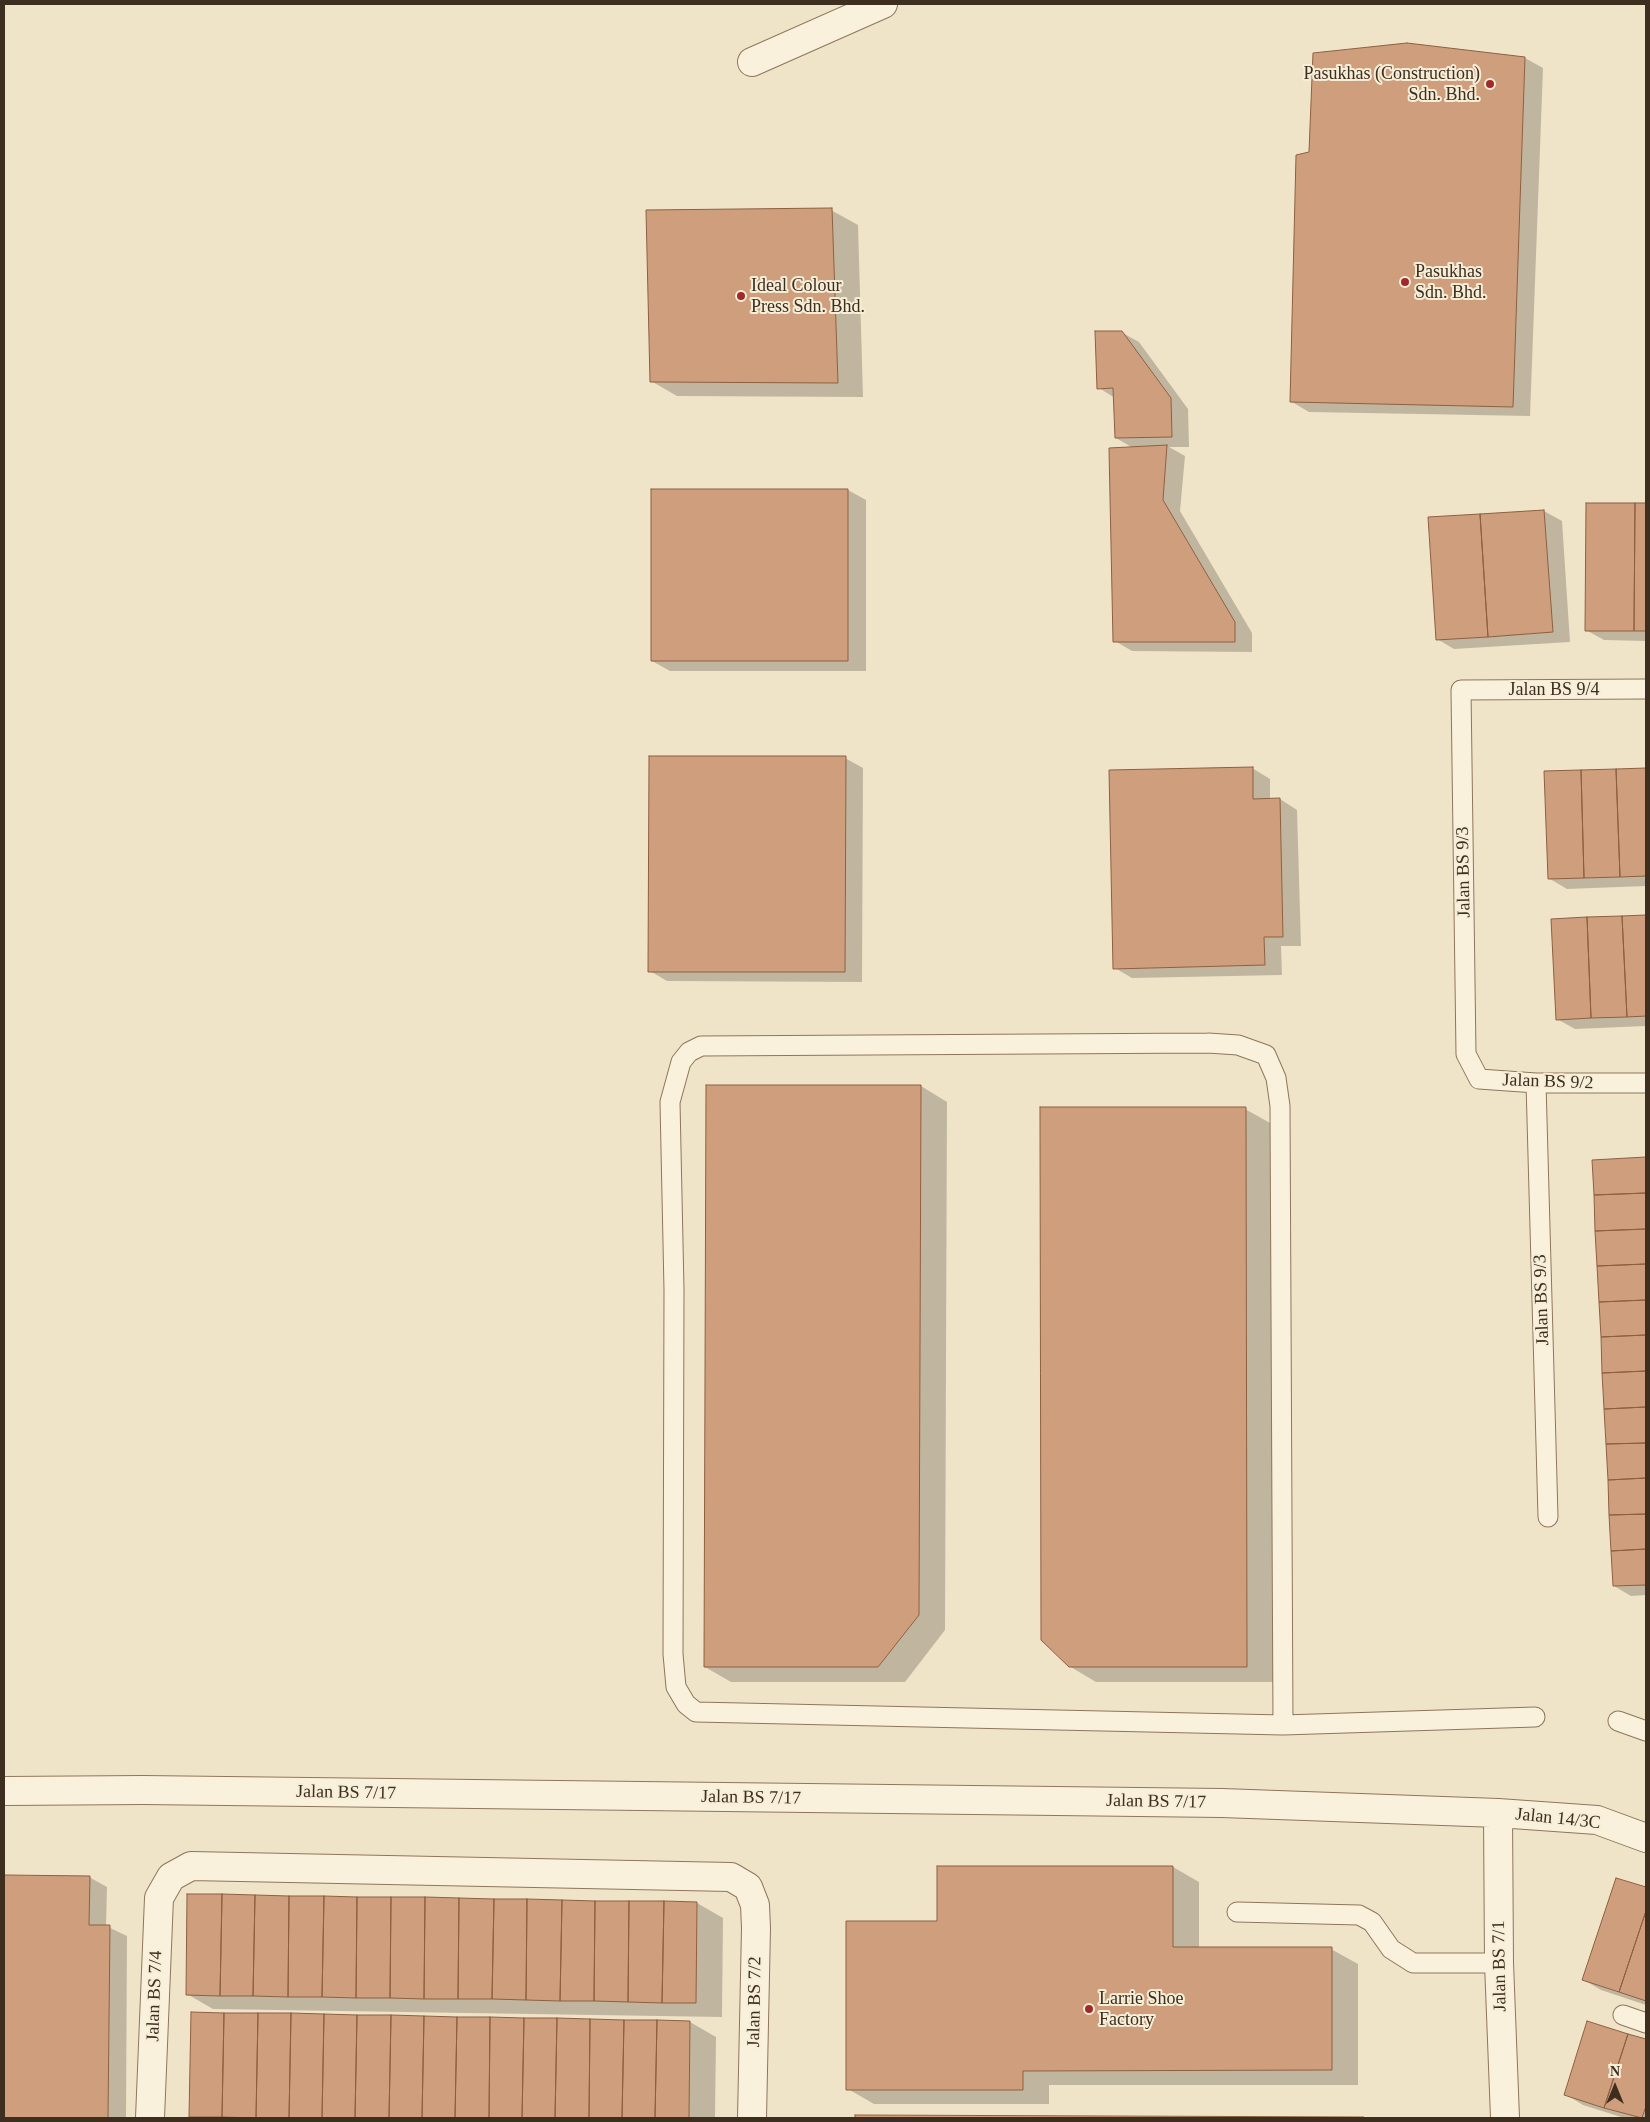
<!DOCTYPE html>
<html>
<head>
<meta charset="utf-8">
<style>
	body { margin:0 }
	#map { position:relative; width:1650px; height:2122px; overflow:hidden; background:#f0e4c8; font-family:"Times New Roman",serif }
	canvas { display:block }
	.frame { position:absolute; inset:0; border:5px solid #3d2e20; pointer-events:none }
	.north { position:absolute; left:1590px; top:2062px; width:50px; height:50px; -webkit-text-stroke:4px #f7eed8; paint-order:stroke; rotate:0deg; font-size:14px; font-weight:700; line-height:20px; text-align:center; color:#3d2e20 }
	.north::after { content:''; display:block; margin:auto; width:18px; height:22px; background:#3d2e20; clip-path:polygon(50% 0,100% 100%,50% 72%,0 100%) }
</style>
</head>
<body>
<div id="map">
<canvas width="1650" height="2122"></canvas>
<div class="frame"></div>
<div class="north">N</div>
</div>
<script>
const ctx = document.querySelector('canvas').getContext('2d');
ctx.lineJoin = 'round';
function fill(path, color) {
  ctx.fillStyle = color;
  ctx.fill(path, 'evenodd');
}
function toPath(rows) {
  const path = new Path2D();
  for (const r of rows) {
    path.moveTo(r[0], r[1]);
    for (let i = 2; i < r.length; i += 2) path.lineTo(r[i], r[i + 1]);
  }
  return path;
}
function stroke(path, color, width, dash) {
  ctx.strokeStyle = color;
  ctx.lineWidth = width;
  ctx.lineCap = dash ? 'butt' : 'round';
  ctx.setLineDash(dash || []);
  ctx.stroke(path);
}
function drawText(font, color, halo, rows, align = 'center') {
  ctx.font = font + ' "Times New Roman",serif';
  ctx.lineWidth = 4;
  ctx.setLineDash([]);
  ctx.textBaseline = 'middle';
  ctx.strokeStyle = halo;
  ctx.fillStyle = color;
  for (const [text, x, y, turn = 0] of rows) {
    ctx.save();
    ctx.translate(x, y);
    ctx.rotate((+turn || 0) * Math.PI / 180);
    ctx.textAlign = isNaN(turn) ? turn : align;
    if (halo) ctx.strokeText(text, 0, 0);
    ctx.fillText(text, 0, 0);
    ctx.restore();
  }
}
fill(toPath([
	[1407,44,1525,58,1543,68,1530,416,1309,412,1292,402,1310,153],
	[831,210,858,225,863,397,677,396,651,381],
	[1121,332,1139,342,1188,409,1189,447,1169,447,1185,456,1180,511,1252,633,1252,652,1132,651,1115,641,1133,448,1116,438,1115,398,1099,388],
	[652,490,848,490,866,500,866,671,670,671,652,661],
	[1587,504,1646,505,1646,641,1604,640,1586,630],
	[1544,511,1562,521,1570,642,1454,649,1437,639,1429,518],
	[845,758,863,768,862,982,667,981,650,971],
	[1252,768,1270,779,1270,800,1280,799,1297,810,1301,946,1281,946,1282,975,1132,978,1115,968],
	[1646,769,1646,886,1567,889,1550,879,1546,772],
	[1646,916,1646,1026,1575,1029,1557,1019,1553,920],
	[921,1086,947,1102,945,1630,905,1682,731,1682,705,1667],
	[1245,1109,1272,1124,1273,1682,1096,1682,1069,1666],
	[1646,1159,1646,1595,1631,1596,1614,1586,1594,1161],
	[1173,1867,1199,1882,1199,1949,1331,1949,1358,1964,1358,2085,1049,2085,1049,2104,874,2104,848,2089],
	[4,1876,89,1877,107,1887,106,1926,127,1936,126,2118,4,2118],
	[1617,1879,1646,1889,1646,2005,1601,1990,1584,1980],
	[188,1896,697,1903,723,1918,722,2017,213,2009,187,1994],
	[192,2013,690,2022,716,2037,715,2118,193,2118,190,2117],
	[1588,2023,1646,2041,1646,2118,1624,2118,1583,2105,1565,2094],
	[856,2116,1311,2118,856,2118]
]), '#0003');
const building = toPath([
	[1407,43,1525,57,1513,407,1290,402,1296,155,1309,152,1313,53,1407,43],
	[832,208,838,383,650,382,646,210,832,208],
	[1095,331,1122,331,1171,398,1172,437,1115,438,1113,388,1097,389,1095,331],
	[1167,445,1163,500,1235,622,1235,642,1113,642,1109,448,1167,445],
	[651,489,848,489,848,661,651,661,651,489],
	[1586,503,1635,503,1634,631,1585,631,1586,503],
	[1635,503,1646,503,1646,631,1634,631,1635,503],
	[1544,510,1553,632,1488,637,1480,514,1544,510],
	[1480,514,1488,637,1436,640,1428,517,1480,514],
	[649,756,846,756,845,972,648,972,649,756],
	[1253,767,1253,799,1280,798,1283,937,1264,937,1265,965,1113,969,1109,770,1253,767],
	[1646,768,1646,876,1620,877,1616,769,1646,768],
	[1616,769,1620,877,1584,878,1581,770,1616,769],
	[1581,770,1584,878,1548,879,1544,771,1581,770],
	[1646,915,1646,1016,1627,1017,1622,916,1646,915],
	[1622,916,1627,1017,1591,1018,1587,917,1622,916],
	[1587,917,1591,1018,1556,1020,1551,919,1587,917],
	[706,1085,921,1085,919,1615,878,1667,704,1667,706,1085],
	[1040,1107,1246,1107,1247,1667,1069,1667,1041,1640,1040,1107],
	[1646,1157,1646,1193,1594,1195,1592,1160,1646,1157],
	[1646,1193,1646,1229,1595,1231,1594,1195,1646,1193],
	[1646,1229,1646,1264,1597,1266,1595,1231,1646,1229],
	[1646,1264,1646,1300,1599,1302,1597,1266,1646,1264],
	[1646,1300,1646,1335,1601,1337,1599,1302,1646,1300],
	[1646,1335,1646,1371,1602,1373,1601,1337,1646,1335],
	[1646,1371,1646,1407,1604,1409,1602,1373,1646,1371],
	[1646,1407,1646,1443,1606,1444,1604,1409,1646,1407],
	[1646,1443,1646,1478,1608,1480,1606,1444,1646,1443],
	[1646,1478,1646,1514,1609,1515,1608,1480,1646,1478],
	[1646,1514,1646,1549,1611,1551,1609,1515,1646,1514],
	[1646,1549,1646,1585,1613,1586,1611,1551,1646,1549],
	[937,1866,1173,1866,1173,1947,1332,1947,1332,2070,1023,2071,1023,2090,846,2090,846,1921,937,1921,937,1866],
	[4,1875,90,1876,89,1925,110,1925,108,2118,4,2118,4,1875],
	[1616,1878,1646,1887,1646,1911,1619,1992,1582,1980,1616,1878],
	[187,1894,222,1894,220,1996,186,1995,187,1894],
	[222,1894,255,1895,253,1996,220,1996,222,1894],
	[255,1895,289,1896,288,1997,253,1996,255,1895],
	[289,1896,324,1896,322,1997,288,1997,289,1896],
	[324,1896,357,1897,356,1998,322,1997,324,1896],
	[357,1897,391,1897,390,1998,356,1998,357,1897],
	[391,1897,425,1897,424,1999,390,1998,391,1897],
	[425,1897,459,1898,458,1999,424,1999,425,1897],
	[459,1898,494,1899,492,1999,458,1999,459,1898],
	[494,1899,527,1899,526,2000,492,1999,494,1899],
	[527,1899,562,1900,560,2001,526,2000,527,1899],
	[562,1900,595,1901,594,2001,560,2001,562,1900],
	[595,1901,629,1901,628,2002,594,2001,595,1901],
	[629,1901,664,1901,662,2003,628,2002,629,1901],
	[664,1901,697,1902,696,2003,662,2003,664,1901],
	[1646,1911,1646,2001,1619,1992,1646,1911],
	[191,2012,224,2013,222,2117,189,2117,191,2012],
	[224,2013,258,2013,256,2118,222,2117,224,2013],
	[258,2013,291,2013,289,2118,256,2118,258,2013],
	[291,2013,324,2014,322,2118,289,2118,291,2013],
	[324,2014,357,2015,355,2118,322,2118,324,2014],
	[357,2015,391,2015,389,2118,355,2118,357,2015],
	[391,2015,424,2016,422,2118,389,2118,391,2015],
	[424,2016,457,2017,455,2118,422,2118,424,2016],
	[457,2017,490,2017,489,2118,455,2118,457,2017],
	[490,2017,524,2018,522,2118,489,2118,490,2017],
	[524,2018,557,2018,555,2118,522,2118,524,2018],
	[557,2018,590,2019,589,2118,555,2118,557,2018],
	[590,2019,624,2020,622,2118,589,2118,590,2019],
	[624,2020,657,2020,655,2118,622,2118,624,2020],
	[657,2020,690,2021,689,2118,655,2118,657,2020],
	[1587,2021,1628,2034,1604,2108,1564,2095,1587,2021],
	[1628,2034,1646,2039,1646,2106,1642,2118,1604,2108,1628,2034],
	[855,2115,1364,2117,1364,2118,855,2118,855,2115]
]);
fill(building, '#cf9f7d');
stroke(building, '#8d5f41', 1);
const service = toPath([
	[1646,689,1461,690,1466,1054,1479,1079,1536,1083,1646,1083],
	[1208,1043,1238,1045,1266,1055,1276,1078,1280,1106,1283,1725,696,1712,686,1704,676,1687,673,1654,674,1290,670,1102,681,1062,689,1052,701,1046,1208,1043],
	[1536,1083,1548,1517],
	[1618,1721,1646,1731],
	[1283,1725,1535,1717],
	[1237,1912,1359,1915,1372,1922,1391,1949,1413,1963,1499,1963],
	[1623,2015,1646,2023]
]);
const minor = toPath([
	[752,62,883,4],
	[4,1791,143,1790,1222,1803,1498,1813,1597,1820,1646,1838],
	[1498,1813,1499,1963,1505,2118],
	[150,2118,159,1898,171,1877,191,1866,731,1877,748,1887,755,1905,756,1928,752,2118]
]);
stroke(service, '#8d765c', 21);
stroke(minor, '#8d765c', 30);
stroke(service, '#faf1dc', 19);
stroke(minor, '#faf1dc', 28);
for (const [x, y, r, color] of [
	[1490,84,5,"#9e2a2b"],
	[1405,282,5,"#9e2a2b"],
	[741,296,5,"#9e2a2b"],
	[1089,2009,5,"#9e2a2b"]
]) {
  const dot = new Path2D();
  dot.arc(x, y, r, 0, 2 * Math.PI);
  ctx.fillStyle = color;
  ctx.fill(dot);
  stroke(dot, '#f7eed8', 2);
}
drawText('18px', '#3d2e20', '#f7eed8', [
	["Pasukhas (Construction)",1480,74,"right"],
	["Sdn. Bhd.",1480,95,"right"],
	["Pasukhas",1415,272],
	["Sdn. Bhd.",1415,293],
	["Ideal Colour",751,286],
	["Press Sdn. Bhd.",751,307],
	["Larrie Shoe",1099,1999],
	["Factory",1099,2020]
], 'left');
drawText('18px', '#3d2e20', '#f7eed8', [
	["Jalan BS 9/4",1554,690],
	["Jalan BS 9/3",1464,872,-91],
	["Jalan BS 9/2",1548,1082,2],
	["Jalan BS 9/3",1542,1300,-92],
	["Jalan BS 7/17",346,1793,1],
	["Jalan BS 7/17",751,1798,1],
	["Jalan BS 7/17",1156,1802,1],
	["Jalan 14/3C",1558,1819,6],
	["Jalan BS 7/1",1500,1966,-91],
	["Jalan BS 7/4",155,1996,-88],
	["Jalan BS 7/2",755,2002,-89]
]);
</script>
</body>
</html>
